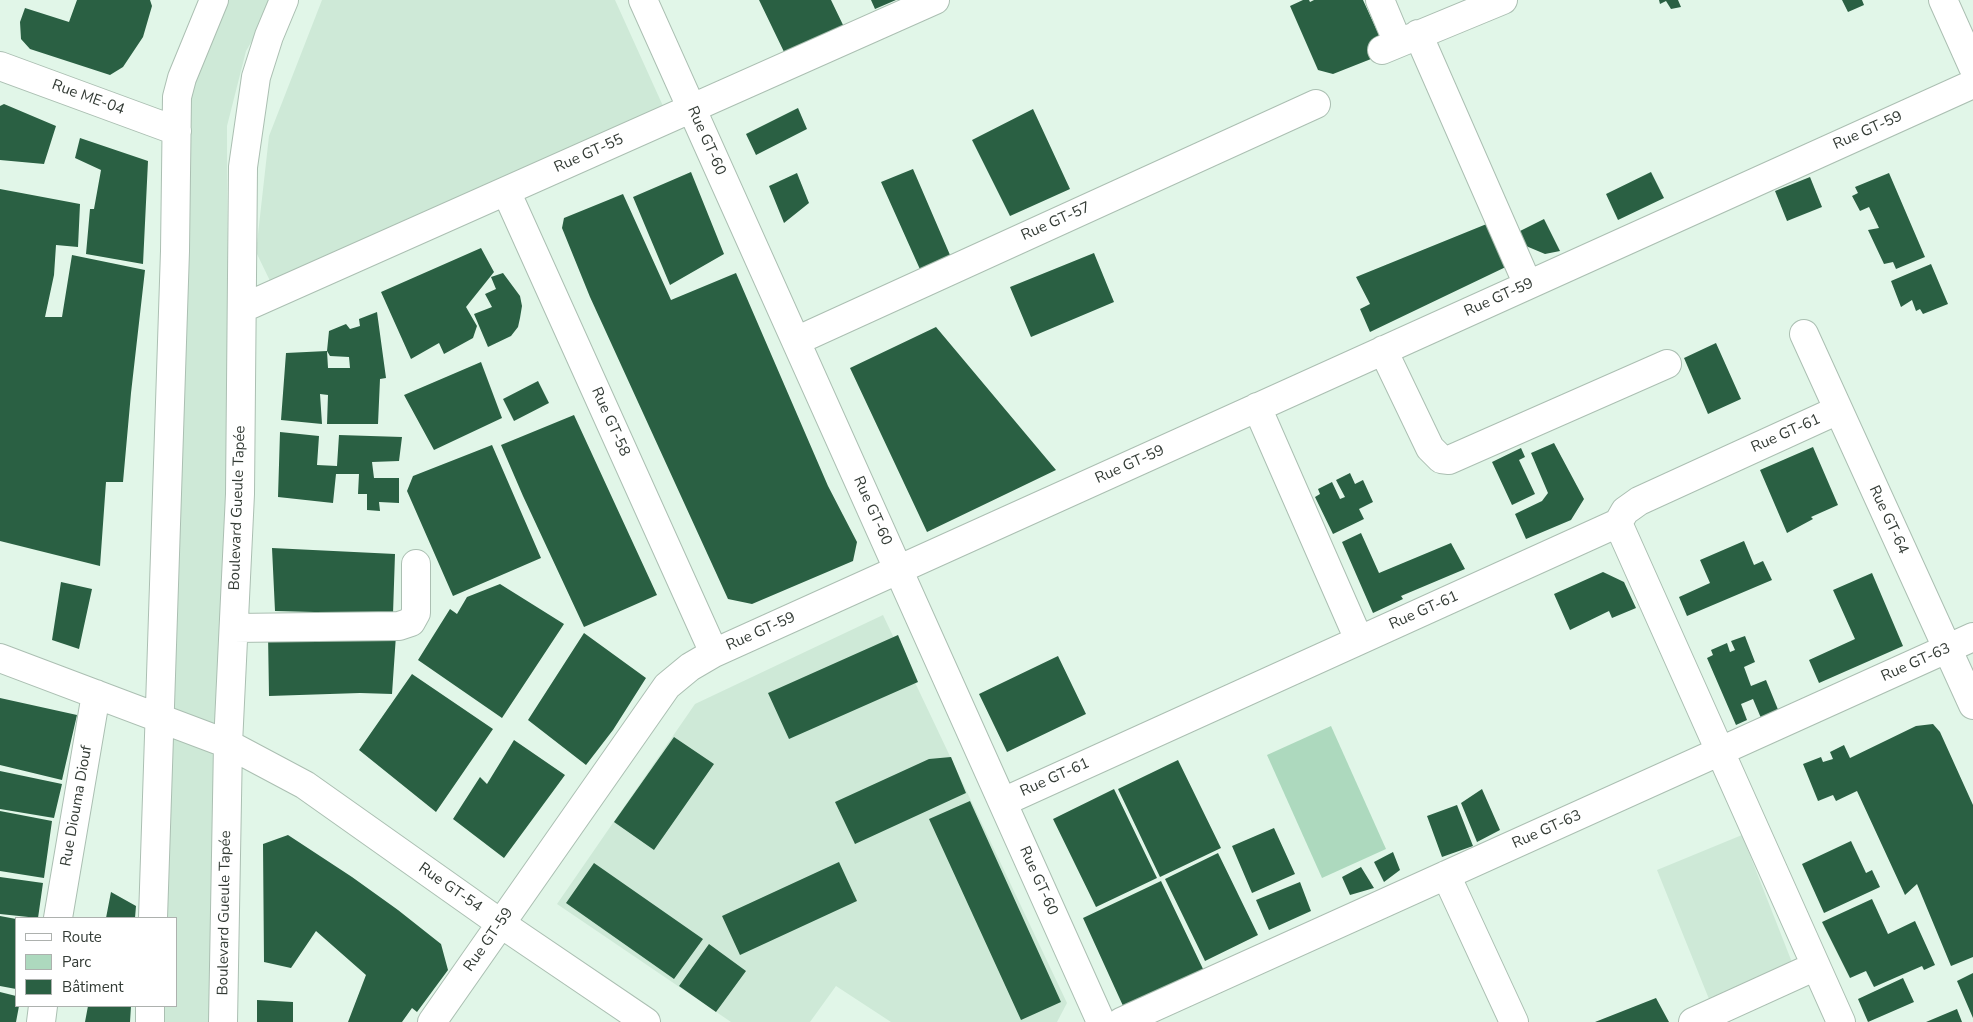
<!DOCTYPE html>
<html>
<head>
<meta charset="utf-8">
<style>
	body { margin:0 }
	#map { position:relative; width:1973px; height:1022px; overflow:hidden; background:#e1f6e8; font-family:"Nunito Sans",sans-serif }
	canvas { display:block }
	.legend { position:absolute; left:15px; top:917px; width:162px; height:90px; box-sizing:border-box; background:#fff; border:1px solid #adb1ae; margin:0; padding:6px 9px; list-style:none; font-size:15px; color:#333b35 }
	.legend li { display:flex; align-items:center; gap:10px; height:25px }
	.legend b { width:25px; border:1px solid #adb1ae }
</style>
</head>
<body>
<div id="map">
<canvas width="1973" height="1022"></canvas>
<ul class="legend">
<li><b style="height:6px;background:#fff"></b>Route</li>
<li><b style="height:14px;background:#add9be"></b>Parc</li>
<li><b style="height:14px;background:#2a6043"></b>Bâtiment</li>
</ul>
</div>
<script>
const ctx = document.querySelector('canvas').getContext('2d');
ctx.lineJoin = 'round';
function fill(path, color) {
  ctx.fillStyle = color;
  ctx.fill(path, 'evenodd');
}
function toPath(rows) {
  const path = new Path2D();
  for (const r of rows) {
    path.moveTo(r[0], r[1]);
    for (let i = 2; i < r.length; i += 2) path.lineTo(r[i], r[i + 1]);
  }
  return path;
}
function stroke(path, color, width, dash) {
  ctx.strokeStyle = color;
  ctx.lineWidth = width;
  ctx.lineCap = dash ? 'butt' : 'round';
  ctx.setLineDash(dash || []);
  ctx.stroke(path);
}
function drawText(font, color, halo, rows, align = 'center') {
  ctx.font = font + ' "Nunito Sans",sans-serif';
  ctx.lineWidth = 5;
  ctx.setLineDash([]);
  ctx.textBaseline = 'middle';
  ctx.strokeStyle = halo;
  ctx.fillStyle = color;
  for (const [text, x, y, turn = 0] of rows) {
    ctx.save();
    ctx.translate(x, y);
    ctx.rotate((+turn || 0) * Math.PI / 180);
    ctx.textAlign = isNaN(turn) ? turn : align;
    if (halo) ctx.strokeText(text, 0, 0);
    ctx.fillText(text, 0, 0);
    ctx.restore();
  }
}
fill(toPath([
	[215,0,276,0,246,51,227,126,228,744,222,1022,161,1022,161,1006,176,1006,176,918,160,918,177,131],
	[322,0,615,0,663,106,272,285,256,252,269,136],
	[883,615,1067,1003,1057,1022,891,1022,836,986,810,1022,731,1022,557,904,695,704],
	[1742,835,1795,970,1711,1004,1657,870]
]), '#cee9d7');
fill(toPath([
	[1331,726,1386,849,1322,878,1267,755]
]), '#add9be');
fill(toPath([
	[77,0,150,0,152,6,143,37,123,67,110,75,30,49,21,39,20,22,25,8,69,22],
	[759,0,831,0,844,27,786,56],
	[871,0,896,0,875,9],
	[1303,0,1309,0,1310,2,1314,0,1363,0,1379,35,1371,59,1333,74,1318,70,1290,6],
	[1659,0,1678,0,1681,7,1671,9,1666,1,1660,4],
	[1842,0,1862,0,1864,5,1848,12],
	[4,104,56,126,44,164,0,160,0,106],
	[798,108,807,129,756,155,746,134],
	[1033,109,1070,189,1010,216,972,140],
	[80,138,148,161,143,264,86,254,90,209,94,209,101,170,75,158],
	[913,169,950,255,923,276,881,182],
	[691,172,724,254,670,285,633,197],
	[1651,172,1664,198,1618,220,1606,194],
	[797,173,809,203,784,223,769,186],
	[1889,173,1925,257,1896,269,1893,262,1884,264,1868,230,1879,228,1869,207,1860,211,1852,196,1858,193,1855,187],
	[1810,177,1822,207,1787,221,1775,191],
	[0,189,80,204,78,247,56,245,54,275,45,317,62,317,72,255,145,270,131,393,123,482,106,482,100,566,0,541],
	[623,194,671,300,736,273,828,486,857,542,853,561,752,604,728,599,590,297,562,228,564,218],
	[1544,219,1560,251,1545,254,1526,246,1520,231],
	[1494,221,1512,264,1370,332,1360,309,1370,304,1356,277],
	[481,248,494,272,466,307,477,326,473,338,444,354,439,343,411,359,381,292],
	[1094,253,1114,302,1031,337,1010,287],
	[1931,264,1948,304,1923,314,1920,309,1916,311,1912,300,1901,307,1891,281],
	[503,273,520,296,522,306,520,318,518,327,511,336,488,347,474,314,492,307,485,294,496,289,491,277],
	[377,312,386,378,380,379,378,424,327,424,328,395,320,394,322,424,281,420,286,353,327,351,328,368,350,368,349,357,330,356,327,351,329,331,346,324,350,329,360,326,359,319],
	[936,327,1056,470,927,532,850,368],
	[1716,343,1741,399,1708,414,1684,358],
	[481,362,502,418,434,450,404,395],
	[538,381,549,403,514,421,503,399],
	[574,415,657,595,584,627,523,496,501,445],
	[280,432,319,436,317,465,337,466,339,435,402,437,399,461,372,462,374,478,399,478,399,503,379,502,380,511,367,510,367,494,358,494,359,474,336,474,333,503,278,497],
	[1554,443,1584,499,1571,520,1526,539,1515,514,1542,501,1548,493,1531,453],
	[492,445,541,558,453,596,407,491,413,476],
	[1813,447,1838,505,1811,517,1813,519,1787,533,1760,470],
	[1521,448,1525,457,1519,460,1535,494,1512,505,1492,462],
	[1350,473,1355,484,1363,480,1373,502,1359,509,1364,519,1333,534,1315,497,1320,494,1318,489,1332,482,1340,499,1345,497,1336,480],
	[1361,533,1379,573,1451,543,1465,569,1401,596,1403,599,1373,613,1342,542],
	[1744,541,1754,565,1763,561,1772,580,1687,616,1679,597,1710,583,1700,560],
	[272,548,395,554,393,614,275,611],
	[1603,572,1624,582,1636,608,1612,618,1609,611,1570,630,1554,594],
	[1872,573,1903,646,1819,683,1809,660,1855,639,1833,590],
	[61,582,92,589,79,649,52,640],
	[500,584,564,624,502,718,418,660,450,609,457,614,467,597],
	[268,633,396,635,392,694,360,693,269,696],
	[584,633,646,678,613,730,586,765,528,720],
	[898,635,918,682,789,739,768,693],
	[1745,636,1755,662,1744,667,1751,686,1766,680,1779,712,1761,718,1753,699,1741,704,1747,720,1736,725,1707,658,1713,655,1711,650,1727,643,1730,652,1735,650,1731,641],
	[1058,656,1086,714,1007,752,979,694],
	[412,674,493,729,436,812,359,750],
	[0,698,77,715,62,780,0,765],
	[1933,724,1940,732,1973,805,1973,957,1951,966,1917,884,1905,895,1857,791,1836,801,1833,795,1818,801,1803,764,1821,757,1823,762,1833,759,1830,752,1844,745,1850,758,1916,726],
	[674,737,714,764,654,850,614,822],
	[514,740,565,775,504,858,453,819,480,777,487,784],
	[951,757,966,793,855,844,835,802,929,759],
	[1178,760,1221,848,1160,877,1118,789],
	[0,771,62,784,54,818,0,809],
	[1114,789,1157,878,1096,907,1053,819],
	[1482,789,1500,830,1477,842,1461,803],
	[970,801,1061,1002,1021,1020,929,819],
	[1457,805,1473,846,1442,857,1427,816],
	[0,811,52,821,44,878,0,871],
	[1274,828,1295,874,1252,893,1232,846],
	[288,835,352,877,398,910,441,944,448,970,417,1012,412,1008,402,1022,348,1022,366,975,316,931,291,968,264,962,263,844],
	[1851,841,1866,873,1872,870,1880,887,1824,913,1802,864],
	[1393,852,1400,870,1384,882,1374,862],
	[1218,853,1258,935,1205,961,1165,879],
	[839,862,857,901,740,955,722,916],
	[594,863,703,939,674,979,566,903],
	[1361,867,1374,888,1350,895,1342,877],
	[0,877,43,883,38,918,0,914],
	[1161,881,1204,971,1124,1008,1083,918],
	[1300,882,1311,911,1269,930,1256,900],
	[111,892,136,906,135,918,106,918],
	[1872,899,1888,934,1915,921,1935,965,1924,970,1922,966,1874,987,1866,971,1850,978,1822,922],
	[0,916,16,919,16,989,0,986],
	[709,944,746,971,716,1012,679,986],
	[1973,973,1973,1018,1957,981],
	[1903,978,1914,1002,1868,1022,1858,999],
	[0,992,16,996,16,1006,19,1006,16,1022,0,1022],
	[1656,998,1669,1022,1595,1022],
	[257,1000,293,1002,293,1022,257,1022],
	[88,1006,131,1006,130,1022,85,1022],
	[1957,1009,1962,1022,1926,1022]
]), '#2a6043');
const minor = toPath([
	[643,0,1101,1022],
	[1380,0,1398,43],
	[1943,0,1973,67],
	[1418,34,1528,285],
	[1382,50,1503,0],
	[0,66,177,131],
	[506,191,714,653],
	[243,308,935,0],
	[1804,334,1973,705],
	[796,341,1316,104],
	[1383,350,1430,448,1441,459,1449,460,1667,364],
	[1257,407,1359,640],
	[1618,523,1841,1022],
	[234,628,399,626,411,622,416,613,416,564],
	[0,658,228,744,305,785,500,923,646,1022],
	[1003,802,1618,523,1625,511,1639,501,1838,410],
	[1446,875,1514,1022],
	[58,918,96,694],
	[153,918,175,251,177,97,182,78,214,0],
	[41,1022,43,1006],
	[150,1022,150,1006],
	[223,1022,228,744,240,494,243,167,256,77,269,36,284,0],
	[432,1022,667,686,690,667,714,653,1973,84],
	[1121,1022,1973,637],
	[1693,1022,1816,966]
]);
stroke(minor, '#abbfb2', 30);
stroke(minor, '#fff', 28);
drawText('15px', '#333b35', '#fff', [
	["Rue ME-04",88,98,20],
	["Rue GT-59",1868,131,-24],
	["Rue GT-60",706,141,66],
	["Rue GT-55",589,154,-24],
	["Rue GT-57",1056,222,-24],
	["Rue GT-59",1499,298,-24],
	["Rue GT-58",610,422,66],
	["Rue GT-61",1786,434,-24],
	["Rue GT-59",1130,465,-24],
	["Boulevard Gueule Tapée",238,508,-88],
	["Rue GT-60",872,511,66],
	["Rue GT-64",1888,520,65],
	["Rue GT-61",1424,611,-24],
	["Rue GT-59",761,632,-24],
	["Rue GT-63",1916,663,-24],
	["Rue GT-61",1055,778,-24],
	["Rue Diouma Diouf",77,806,-80],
	["Rue GT-63",1547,830,-24],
	["Rue GT-60",1038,881,66],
	["Rue GT-54",450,888,35],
	["Boulevard Gueule Tapée",225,913,-89],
	["Rue GT-59",489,940,-55]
]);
</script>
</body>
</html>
